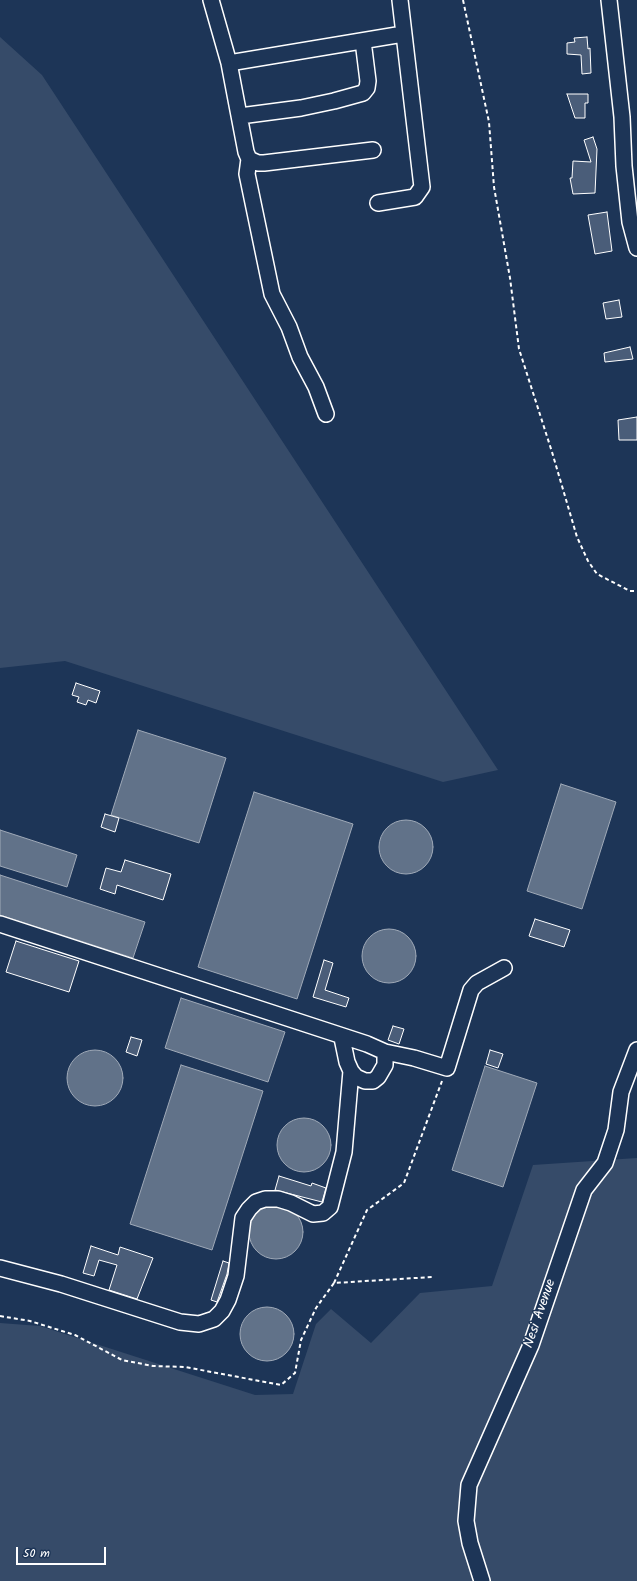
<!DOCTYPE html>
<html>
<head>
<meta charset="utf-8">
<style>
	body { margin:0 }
	#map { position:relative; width:637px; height:1581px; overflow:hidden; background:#1d3557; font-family:Kalam,sans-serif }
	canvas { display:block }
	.scale { position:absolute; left:16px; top:1547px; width:90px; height:18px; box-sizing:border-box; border:2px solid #fff; border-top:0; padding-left:5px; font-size:12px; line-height:14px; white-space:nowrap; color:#fff; -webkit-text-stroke:3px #1d3557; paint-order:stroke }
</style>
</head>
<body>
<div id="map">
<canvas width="637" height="1581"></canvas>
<div class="scale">50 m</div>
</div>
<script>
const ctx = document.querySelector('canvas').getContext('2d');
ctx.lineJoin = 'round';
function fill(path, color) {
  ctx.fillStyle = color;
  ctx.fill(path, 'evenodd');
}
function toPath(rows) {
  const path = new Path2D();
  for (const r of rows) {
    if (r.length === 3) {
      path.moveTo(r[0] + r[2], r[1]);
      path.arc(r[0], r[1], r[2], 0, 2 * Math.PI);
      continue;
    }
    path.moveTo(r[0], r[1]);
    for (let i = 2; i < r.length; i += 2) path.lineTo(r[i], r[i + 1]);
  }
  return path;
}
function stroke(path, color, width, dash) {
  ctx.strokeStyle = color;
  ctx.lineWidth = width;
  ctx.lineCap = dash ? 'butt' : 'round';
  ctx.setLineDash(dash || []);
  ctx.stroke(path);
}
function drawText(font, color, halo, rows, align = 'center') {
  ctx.font = font + ' Kalam,sans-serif';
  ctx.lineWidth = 3;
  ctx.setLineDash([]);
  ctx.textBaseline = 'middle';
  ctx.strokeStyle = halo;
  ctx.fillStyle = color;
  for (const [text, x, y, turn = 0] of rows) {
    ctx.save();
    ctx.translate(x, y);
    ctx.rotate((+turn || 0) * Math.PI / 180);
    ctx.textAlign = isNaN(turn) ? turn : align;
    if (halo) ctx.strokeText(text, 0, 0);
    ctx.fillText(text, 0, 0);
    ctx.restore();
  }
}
fill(toPath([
	[0,37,42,75,498,770,443,782,65,661,0,668],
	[637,1158,637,1581,0,1581,0,1323,40,1326,255,1395,293,1394,316,1324,331,1309,371,1343,420,1293,492,1286,533,1165]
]), '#364b69');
const water = toPath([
	[138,730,226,758,199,843,111,815,138,730],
	[561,784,616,802,582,909,527,891,561,784],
	[254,792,353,824,297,999,198,967,254,792],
	[406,847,27],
	[0,830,77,855,67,887,0,866,0,830],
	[0,875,145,922,133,958,0,915,0,875],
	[389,956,27],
	[181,998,285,1032,268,1082,165,1048,181,998],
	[95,1078,28],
	[181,1065,263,1091,212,1250,130,1224,181,1065],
	[485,1066,537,1083,503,1187,452,1170,485,1066],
	[304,1145,27],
	[276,1232,27],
	[267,1334,27]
]);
fill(water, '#617289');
stroke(water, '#a0aab8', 1);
const building = toPath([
	[587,37,588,49,590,48,591,73,582,74,581,55,567,54,567,43,575,42,574,38,587,37],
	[567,94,588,94,588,103,585,103,585,118,575,118,567,94],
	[593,137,597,149,595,193,573,194,570,178,572,178,573,161,591,162,584,140,593,137],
	[607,212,612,251,595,254,588,215,607,212],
	[619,300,622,317,606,319,603,303,619,300],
	[630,347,633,359,605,362,604,353,630,347],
	[637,417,637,440,619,440,618,420,637,417],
	[76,683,100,691,96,703,88,700,86,705,77,702,79,697,72,695,76,683],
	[105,814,119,818,115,832,101,827,105,814],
	[125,860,171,874,163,900,117,885,115,894,100,889,106,868,121,872,125,860],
	[535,919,570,930,564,947,529,936,535,919],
	[16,941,79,961,69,992,6,972,16,941],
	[324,960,333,963,325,990,349,998,346,1007,313,997,324,960],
	[393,1026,404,1029,399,1044,388,1040,393,1026],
	[131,1037,142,1040,137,1056,126,1052,131,1037],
	[490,1050,503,1054,498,1068,486,1064,490,1050],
	[279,1176,311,1186,312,1183,326,1188,322,1202,275,1190,279,1176],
	[91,1246,118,1255,120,1247,153,1258,137,1299,109,1290,117,1265,99,1260,94,1276,83,1273,91,1246],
	[223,1261,229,1263,227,1274,217,1302,211,1300,223,1261]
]);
fill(building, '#4a5d79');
stroke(building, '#fff', 1);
const minor = toPath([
	[211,0,229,63,246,152,249,159,258,163,264,163,373,150],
	[609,0,622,117,624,166,630,222,637,248],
	[229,63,403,34],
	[240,116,301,108,334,101,363,93,367,88,368,81,363,41],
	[249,159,247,174,272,294,289,327,300,357,316,387,326,414],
	[378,203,415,197,422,187,400,0],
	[0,924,367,1044,385,1052,385,1065,378,1077,373,1081,365,1081,356,1077,351,1071,347,1062,342,1038],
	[385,1052,414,1058,447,1068,471,990,477,983,504,968],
	[0,1268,61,1284,180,1322,199,1324,214,1319,222,1311,228,1300,236,1276,243,1218,249,1209,256,1202,265,1199,278,1199,291,1203,313,1214,323,1213,330,1207,344,1152,351,1071],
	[482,1581,470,1543,466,1521,469,1485,531,1345,584,1190,605,1163,616,1130,621,1092,637,1050]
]);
stroke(minor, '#fff', 18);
stroke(toPath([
	[463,0,489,122,494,187,510,278,519,349,552,452,577,537,588,561,597,574,630,591,637,591],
	[334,1283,367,1210,404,1183,442,1081],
	[0,1316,30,1321,75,1335,122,1360,153,1366,185,1367,281,1385,295,1373,301,1340,316,1308,334,1283,432,1277]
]), '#fff', 2, [4, 3]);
stroke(minor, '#1d3557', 15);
drawText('14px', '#fff', '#1d3557', [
	["Nesi Avenue",541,1314,-71]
]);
</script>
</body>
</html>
